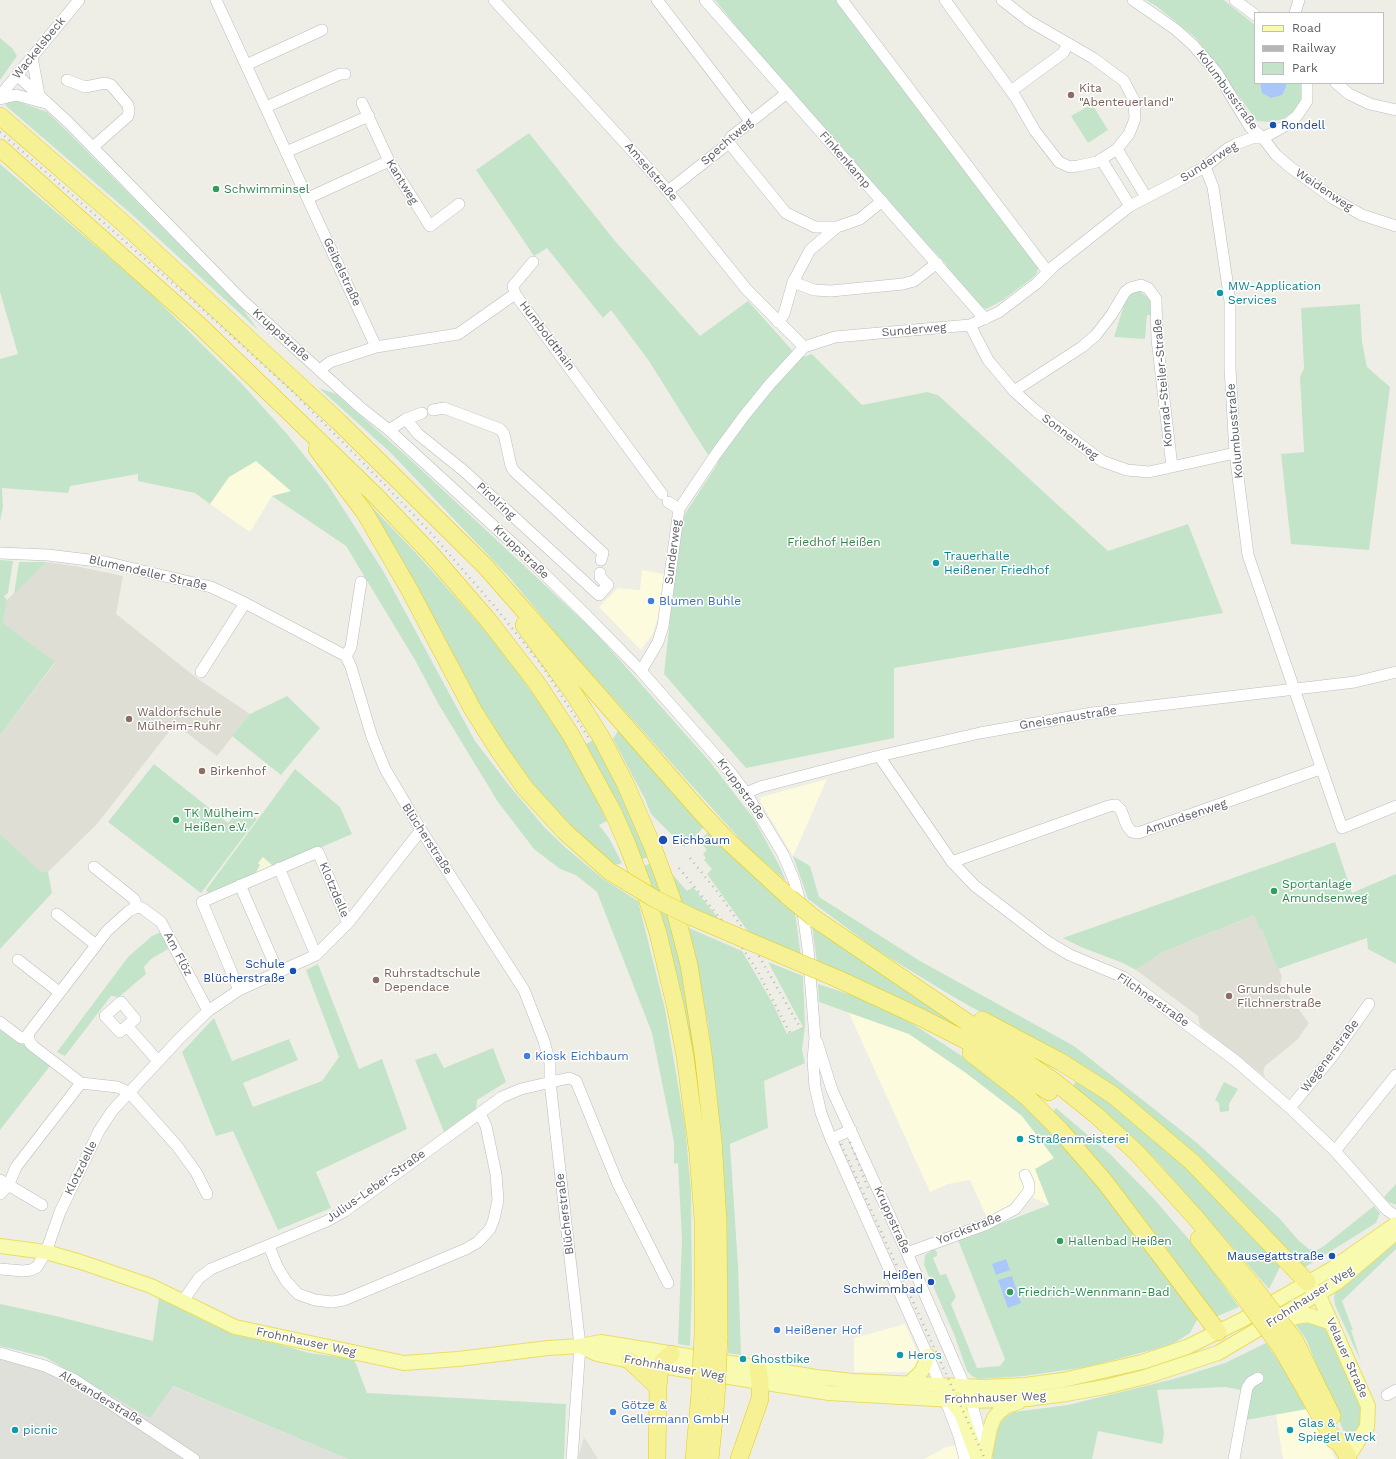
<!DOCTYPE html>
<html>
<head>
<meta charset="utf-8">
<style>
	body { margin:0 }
	#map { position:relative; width:1396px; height:1459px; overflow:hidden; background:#efeee6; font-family:"Work Sans",sans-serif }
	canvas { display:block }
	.legend { position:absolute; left:1254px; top:12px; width:130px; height:72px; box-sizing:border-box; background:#fff; border:1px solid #bebfc1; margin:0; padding:5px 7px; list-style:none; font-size:12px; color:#5d5f65 }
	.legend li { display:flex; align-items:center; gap:8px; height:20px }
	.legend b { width:20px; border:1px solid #bebfc1 }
</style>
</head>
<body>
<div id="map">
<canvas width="1396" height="1459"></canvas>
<ul class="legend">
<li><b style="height:5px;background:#f7faaf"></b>Road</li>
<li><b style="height:5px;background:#b6b6b7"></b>Railway</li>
<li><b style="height:11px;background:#c4e4ca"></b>Park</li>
</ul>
</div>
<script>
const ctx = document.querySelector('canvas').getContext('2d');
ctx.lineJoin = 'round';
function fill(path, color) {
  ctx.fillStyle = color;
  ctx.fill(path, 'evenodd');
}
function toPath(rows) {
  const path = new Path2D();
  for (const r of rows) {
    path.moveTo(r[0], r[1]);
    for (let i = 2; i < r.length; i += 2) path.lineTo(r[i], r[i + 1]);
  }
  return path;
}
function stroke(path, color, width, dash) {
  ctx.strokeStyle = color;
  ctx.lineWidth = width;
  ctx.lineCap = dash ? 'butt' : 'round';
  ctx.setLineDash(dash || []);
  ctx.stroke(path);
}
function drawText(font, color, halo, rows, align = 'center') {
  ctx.font = font + ' "Work Sans",sans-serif';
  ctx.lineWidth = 3;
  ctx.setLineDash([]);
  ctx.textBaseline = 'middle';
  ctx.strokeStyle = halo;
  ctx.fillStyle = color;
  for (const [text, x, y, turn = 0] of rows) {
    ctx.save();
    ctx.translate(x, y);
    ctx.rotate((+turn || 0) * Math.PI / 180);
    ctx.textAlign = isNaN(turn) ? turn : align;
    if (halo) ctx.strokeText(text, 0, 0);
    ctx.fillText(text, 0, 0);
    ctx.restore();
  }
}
fill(toPath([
	[256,461,292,492,272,496,250,532,210,504,229,477],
	[642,570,664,574,659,615,652,635,641,650,599,607,618,588,640,590],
	[827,779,793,856,760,801,761,797],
	[849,1013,909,1034,966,1073,1022,1116,1071,1159,1049,1205,1021,1192,1011,1204,1000,1212,987,1218,970,1180,948,1184,930,1192],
	[905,1324,919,1356,918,1363,914,1369,911,1372,854,1372,854,1338],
	[1307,1409,1336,1459,1283,1459,1276,1414],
	[956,1445,959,1459,924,1459,946,1447]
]), '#fcfbdd');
fill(toPath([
	[0,1359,172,1386,348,1459,0,1459],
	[584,1437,598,1459,578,1459]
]), '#e0e0da');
fill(toPath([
	[46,562,75,566,123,576,116,614,198,679,250,714,217,756,175,724,97,824,48,872,41,873,0,834,0,735,55,663,3,623,7,600],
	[1254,915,1260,930,1262,929,1274,962,1276,961,1282,977,1280,984,1309,1023,1297,1040,1265,1066,1263,1072,1265,1077,1200,1026,1198,1016,1136,970,1165,951]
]), '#deded4');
fill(toPath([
	[715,0,840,0,1039,265,1036,275,1003,300,986,309,982,307,947,268,946,264,931,248,924,245,768,66],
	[1146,0,1224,0,1255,25,1255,83,1303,83,1302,99,1293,112,1283,119,1271,122,1257,121,1196,38,1156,6],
	[0,38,12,48,17,56,0,80],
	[17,101,47,112,68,132,243,309,258,330,136,218,5,105,8,102],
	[1092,104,1108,130,1088,143,1071,116],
	[529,133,615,241,700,336,748,301,799,358,812,354,862,405,927,392,938,395,1108,551,1188,524,1223,613,894,668,894,738,746,768,664,674,681,520,718,463,706,452,649,361,611,310,603,318,547,248,534,256,476,170],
	[0,164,146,289,242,384,287,434,328,485,382,569,475,741,508,784,545,828,565,847,602,878,638,901,665,1009,685,1125,691,1191,692,1286,690,1346,678,1344,682,1240,678,1163,674,1164,674,1142,652,1033,597,892,576,875,560,869,534,849,498,802,439,705,415,660,346,546,272,496,291,491,256,461,229,477,210,504,195,493,138,481,138,474,70,486,68,493,2,488,3,507,0,521,0,359,18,354,0,292],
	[1138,290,1150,299,1151,315,1147,315,1145,339,1114,337,1127,295],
	[1360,304,1362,342,1367,367,1390,387,1369,550,1291,544,1281,454,1304,452,1300,377,1304,368,1301,308],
	[319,388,336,394,411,460,595,632,710,762,754,819,779,865,786,881,746,846,570,650,509,577,391,453],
	[347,481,416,553,481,626,512,665,541,705,560,733,593,791,607,821,599,825,609,838,622,863,615,865,589,845,515,766],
	[0,560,13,561,8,593,4,596,7,600,3,623,55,662,0,735],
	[19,562,46,562,14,594],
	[287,696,320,728,281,775,232,736,250,714],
	[619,729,705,826,684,847,651,814,645,799,613,739],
	[593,740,627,804,649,857,639,860,584,745],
	[154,764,228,823,241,808,257,819,201,893,108,822],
	[295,769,340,807,352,834,210,895,206,890],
	[710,831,795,912,801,957,752,937,707,874,712,869,704,860,706,858,703,854,707,850,703,845,706,842,703,837],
	[0,834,41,872,48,872,52,893,0,949],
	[1335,842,1352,893,1396,874,1396,964,1368,949,1367,938,1278,969,1276,962,1274,962,1262,929,1260,930,1254,915,1165,951,1136,970,1123,963,1081,947,1063,938],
	[793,856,810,866,819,897,920,961,1074,1046,1196,1142,1280,1219,1299,1241,1309,1249,1317,1250,1324,1246,1374,1206,1380,1213,1376,1223,1302,1269,1248,1208,1182,1142,1114,1088,952,996,875,949,808,899],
	[651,863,662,894,679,957,693,1029,703,1119,700,1120,642,867],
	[673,875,687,891,693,887,723,924,682,905],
	[812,926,967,1028,966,1033,817,963],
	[689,928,742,951,773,1004,787,1034,803,1027,768,962,803,976,805,1026,802,1050,805,1063,764,1081,768,1128,730,1144,738,1266,741,1355,728,1353,727,1268,717,1096,708,1024],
	[161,932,168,949,151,959,144,967,146,974,119,997,111,996,65,1056,57,1052,128,957,152,936],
	[318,964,359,1069,382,1059,407,1129,316,1172,331,1208,278,1230,233,1131,216,1136,182,1052,214,1018,232,1061,289,1039,298,1060,243,1083,253,1107,322,1081,339,1057,306,970],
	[818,984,870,1001,913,1024,971,1062,1023,1103,1069,1148,1198,1318,1190,1333,1171,1345,1087,1367,1024,1376,978,1379,972,1376,967,1371,954,1334,924,1265,925,1255,934,1249,937,1252,937,1256,933,1258,940,1275,946,1274,956,1297,951,1304,977,1368,1000,1366,1005,1359,958,1240,1049,1205,1035,1169,1054,1158,1022,1116,966,1073,909,1034,819,1002],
	[0,1025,50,1066,0,1130],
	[493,1048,506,1082,477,1100,476,1109,444,1132,415,1060,436,1053,444,1068],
	[1077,1078,1175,1152,1281,1265,1269,1289,1157,1161,1115,1121,1073,1087],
	[1224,1082,1238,1089,1229,1104,1229,1111,1220,1112,1219,1103,1215,1100],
	[1056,1108,1110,1154,1154,1199,1198,1250,1239,1307,1213,1318,1173,1257,1141,1215,1050,1115],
	[1396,1184,1396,1205,1388,1202,1384,1197],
	[1396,1241,1396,1249,1342,1301,1353,1330,1351,1330,1361,1362,1335,1305,1334,1297,1336,1291,1372,1263],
	[159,1297,233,1331,309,1353,354,1359,367,1393,566,1404,564,1459,348,1459,173,1386,150,1418,45,1357,0,1346,0,1304,56,1316,153,1341],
	[1311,1320,1322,1325,1332,1339,1360,1400,1361,1420,1358,1431,1344,1432,1306,1339,1295,1324,1310,1323],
	[1266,1343,1280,1363,1307,1409,1246,1420,1251,1392,1226,1387,1157,1390,1164,1433,1162,1444,1098,1431,1092,1459,993,1459,992,1456,998,1427,1004,1418,1014,1412,1068,1405,1174,1379,1225,1363]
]), '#c4e4ca');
fill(toPath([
	[263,857,272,865,271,868,255,874,260,865,258,863]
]), '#f8f7d7');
fill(toPath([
	[1260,83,1286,83,1286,87,1282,95,1271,98,1262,93],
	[1006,1259,1010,1270,996,1275,992,1264],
	[1012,1276,1021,1303,1008,1308,998,1280]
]), '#aac7fa');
const minor = toPath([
	[216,0,376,347],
	[494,0,657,178,747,290,804,347],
	[657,0,750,121],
	[705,0,985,319],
	[842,0,1048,272],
	[945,0,1016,98,1035,131,1059,162,1070,167,1078,166,1097,162,1117,149,1129,134,1135,119,1134,100,1124,81,1093,58,1029,21,1002,0],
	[1133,0,1175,29,1193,45,1217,73,1250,127,1263,138,1276,155,1290,167,1334,199,1362,215,1396,226],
	[1235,0,1255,15],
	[1295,13,1299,0],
	[32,57,39,95],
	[246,65,322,30],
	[17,75,70,124,242,300,361,408,389,430,522,552,586,615,641,671,731,773,746,793,783,854,794,880,803,913,808,949,815,1038,813,1060,815,1087,821,1113,831,1139,935,1372,959,1436,965,1459],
	[67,80,85,87,105,83,111,85,128,105,129,111,128,116,93,147],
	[1336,83,1349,94,1370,104,1396,110],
	[1011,91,1063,53,1068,44],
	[0,96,79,0],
	[0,99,16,95,46,103],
	[362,103,389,161,430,226,459,204],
	[266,107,340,74,345,74],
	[729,143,786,213,815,227,836,227],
	[1117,149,1146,197],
	[286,152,369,116],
	[1101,159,1130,206],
	[1205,167,1213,187,1230,301,1230,368,1235,453,1248,555,1342,828,1396,806],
	[668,191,729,143,731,137,787,93],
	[308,198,389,161],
	[793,282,814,290,831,291,903,284,914,281,937,263],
	[515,294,513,286,533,262],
	[778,322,784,314,793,282,810,250,837,227,860,219,882,201],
	[970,325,988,360,1014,391,1036,411,1102,461,1127,470,1149,472,1235,453],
	[320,370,330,362,376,347,458,334,515,294,662,494],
	[1014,391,1082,347,1096,335,1112,314,1125,292,1130,288,1141,285,1148,288,1156,299,1157,339,1172,467],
	[433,410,444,408,500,429,504,434,511,466,514,471,603,553,601,560],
	[422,413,406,419,418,434,464,471,599,595,608,585,600,577,600,573],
	[389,430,406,419],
	[668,502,679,509],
	[0,553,48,555,105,562,211,587,245,603,346,656],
	[346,656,351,667,372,737,385,769,421,830,524,990,544,1041,550,1063,550,1082,580,1346,572,1459],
	[346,656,351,647,361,582],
	[641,671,658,642,663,626,679,509,716,454,744,416,770,384,804,347,835,337,970,325,999,312,1037,283,1054,266,1130,206,1205,167,1227,149,1236,144,1252,138,1263,138,1285,126,1297,116,1307,101,1307,83],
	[201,672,245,603],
	[879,756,952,862,975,886,1048,942,1070,955,1123,977,1236,1061,1290,1108,1335,1151,1387,1210,1396,1216],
	[746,793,760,787,879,756,980,733,1092,713,1355,682,1396,672],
	[952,862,1109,806,1116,805,1121,810,1127,826,1132,832,1138,833,1320,769],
	[94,867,134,899,137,907],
	[279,868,316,955],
	[240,885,278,972],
	[57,914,96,945],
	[18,960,59,992],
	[239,990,202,902,318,852,348,923],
	[0,1022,21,1038,28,1038],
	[127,1026,120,1032,105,1016,121,1002,135,1019,127,1026,158,1061],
	[817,1042,832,1090,907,1253,971,1401,979,1431,978,1458],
	[1290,1108,1331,1058,1369,1004],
	[831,1139,851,1130],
	[1335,1151,1396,1075],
	[0,1180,42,1205],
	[0,1194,8,1186,16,1167,81,1083],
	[207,1194,196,1172,177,1146,129,1092,117,1087,81,1083,33,1046,30,1043,28,1034,107,931,129,911,137,907,142,908,161,922,208,1011],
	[269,1246,277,1266,286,1281,298,1294,315,1300,332,1302,344,1300,466,1249,478,1242,490,1229,494,1219,498,1200,496,1174,486,1126,480,1114],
	[907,1253,987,1224,1015,1209,1029,1191,1029,1184,1025,1175],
	[0,1269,23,1271,31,1270,37,1267,46,1252,60,1212,99,1131,112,1111,180,1038,208,1011,239,990,316,955,348,923,421,830],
	[183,1301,199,1278,211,1269,327,1221,345,1211,502,1097,521,1089,569,1078,576,1081,618,1184,668,1283],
	[0,1353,45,1366,75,1380,194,1459],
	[1387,1395,1396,1390],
	[1234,1459,1247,1388,1251,1382,1258,1378]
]);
const major = toPath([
	[0,1246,46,1252,81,1262,151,1286,235,1327,404,1363,458,1359,548,1348,580,1346,601,1342,816,1377,853,1381,983,1387,1025,1385,1063,1380,1142,1362,1187,1347,1242,1320,1330,1270,1396,1224],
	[1312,1289,1321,1300,1368,1406,1367,1427,1348,1457,1349,1459],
	[1284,1324,1295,1317,1308,1315,1332,1323],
	[580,1346,597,1354,630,1361,829,1393,971,1401,1028,1399,1066,1394,1105,1387,1145,1377,1218,1353,1338,1282,1393,1235],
	[909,1384,922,1371,928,1356],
	[947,1394,962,1415,978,1459],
	[984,1459,990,1429,994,1418,999,1412,1007,1406,1019,1402]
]);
const highway = toPath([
	[0,116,121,221,339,422,485,566,699,810,728,841,790,898],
	[0,148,198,324,375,495,431,554,488,620,536,682,571,735,613,812,627,844,644,889,658,933,676,1009,685,1056,698,1154,703,1220,703,1334],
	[317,449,365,513,409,589,473,710,499,751,525,788,564,831],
	[524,625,574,694,601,737,625,783,652,845,672,899,689,965,703,1053,713,1140,718,1221,719,1337],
	[814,918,1055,1082,1096,1115,1137,1153,1195,1217,1252,1285],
	[838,979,922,1018,994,1055,1049,1092],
	[982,1020,1061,1062,1113,1095,1192,1162,1307,1282],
	[971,1053,1026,1096,1060,1130,1105,1182,1218,1332],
	[1199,1239,1242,1294],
	[1295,1341,1332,1416],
	[1282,1349,1334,1440,1339,1442,1348,1457],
	[630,1361,658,1387],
	[657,1459,658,1387,660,1366,664,1360,671,1354],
	[694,1459,700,1393],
	[710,1459,716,1399],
	[739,1459,760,1399,760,1383,758,1368]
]);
stroke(minor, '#babbc0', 12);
stroke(major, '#e9de64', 16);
stroke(highway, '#e6cd0e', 18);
stroke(minor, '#fff', 11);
stroke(major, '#f7faaf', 14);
stroke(highway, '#f6f195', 17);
stroke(toPath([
	[0,132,200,307,292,391,379,479,429,531,496,608,543,667,590,740],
	[690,858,719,894,744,930,801,1029],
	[679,868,733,934,757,970,790,1033],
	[850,1142,868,1188],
	[841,1144,985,1459]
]), '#b6b6b7', 2.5, [1, 5]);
const highwayBridge = toPath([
	[564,831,609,871,655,899,692,917,838,979],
	[790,898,814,918],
	[1252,1285,1295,1341],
	[1242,1294,1282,1349],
	[700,1393,703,1334],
	[716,1399,719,1337]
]);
stroke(highwayBridge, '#e6cd0e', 18, []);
stroke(highwayBridge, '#f6f195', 17);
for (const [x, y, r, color] of [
	[1071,95,4,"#8d6e63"],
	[1273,125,4,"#1a4fb4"],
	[216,189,4,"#2e9e5b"],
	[1220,293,4,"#0f9aa8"],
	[936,563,4,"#0f9aa8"],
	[651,601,4,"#3f7fe0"],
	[129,719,4,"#8d6e63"],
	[202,771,4,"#8d6e63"],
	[176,820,4,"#2e9e5b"],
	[663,840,5,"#1a4fb4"],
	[1274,891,4,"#2e9e5b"],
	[293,971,4,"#1a4fb4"],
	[376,980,4,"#8d6e63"],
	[1229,996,4,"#8d6e63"],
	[527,1056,4,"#3f7fe0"],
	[1020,1139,4,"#0f9aa8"],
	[1060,1241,4,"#2e9e5b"],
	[1332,1256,4,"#1a4fb4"],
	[931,1282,4,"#1a4fb4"],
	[1010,1292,4,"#2e9e5b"],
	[777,1330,4,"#3f7fe0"],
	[900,1355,4,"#0f9aa8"],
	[743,1359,4,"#0f9aa8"],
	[613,1412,4,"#3f7fe0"],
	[15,1430,4,"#0f9aa8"],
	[1290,1430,4,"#0f9aa8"]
]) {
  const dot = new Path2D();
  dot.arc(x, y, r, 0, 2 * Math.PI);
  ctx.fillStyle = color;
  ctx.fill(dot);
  stroke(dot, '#fff', 1.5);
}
drawText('12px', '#5d5f65', '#fff', [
	["Wackelsbeck",39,48,-51],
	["Kolumbusstraße",1227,90,54],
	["Spechtweg",727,142,-41],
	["Finkenkamp",845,160,49],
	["Sunderweg",1209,162,-32],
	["Amselstraße",651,172,49],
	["Kantweg",402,182,59],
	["Weidenweg",1324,190,34],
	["Geibelstraße",342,272,65],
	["Sunderweg",914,330,-5],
	["Kruppstraße",281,335,42],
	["Humboldthain",547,336,53],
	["Konrad-Steiler-Straße",1163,383,-95],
	["Kolumbusstraße",1235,431,-95],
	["Sonnenweg",1070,437,37],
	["Pirolring",496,501,43],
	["Kruppstraße",521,552,44],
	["Sunderweg",673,552,-83],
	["Blumendeller Straße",148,573,13],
	["Gneisenaustraße",1068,718,-9],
	["Kruppstraße",741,789,54],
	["Amundsenweg",1186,817,-19],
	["Blücherstraße",427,839,57],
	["Klotzdelle",334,890,67],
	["Am Flöz",178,954,62],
	["Filchnerstraße",1153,1000,35],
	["Wegenerstraße",1330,1056,-53],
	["Klotzdelle",81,1168,-64],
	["Julius-Leber-Straße",376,1186,-35],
	["Blücherstraße",565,1214,-97],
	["Kruppstraße",892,1220,66],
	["Yorckstraße",969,1229,-21],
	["Frohnhauser Weg",1310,1297,-33],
	["Frohnhauser Weg",306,1342,12],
	["Velauer Straße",1347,1358,66],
	["Frohnhauser Weg",674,1368,10],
	["Alexanderstraße",101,1398,31],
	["Frohnhauser Weg",995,1398,-2]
]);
drawText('12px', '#785e54', '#fff', [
	["Kita",1079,88],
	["\"Abenteuerland\"",1079,102],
	["Waldorfschule",137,712],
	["Mülheim-Ruhr",137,726],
	["Birkenhof",210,771],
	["Ruhrstadtschule",384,973],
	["Dependace",384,987],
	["Grundschule",1237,989],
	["Filchnerstraße",1237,1003]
], 'left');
drawText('12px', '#164399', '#fff', [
	["Rondell",1281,125,"left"],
	["Eichbaum",672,840,"left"],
	["Schule",285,964],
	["Blücherstraße",285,978],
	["Mausegattstraße",1324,1256],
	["Heißen",923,1275],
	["Schwimmbad",923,1289]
], 'right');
drawText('12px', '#27864d', '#fff', [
	["Schwimminsel",224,189],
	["TK Mülheim-",184,813],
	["Heißen e.V.",184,827],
	["Sportanlage",1282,884],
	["Amundsenweg",1282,898],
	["Hallenbad Heißen",1068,1241],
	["Friedrich-Wennmann-Bad",1018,1292]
], 'left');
drawText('12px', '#0d838f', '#fff', [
	["MW-Application",1228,286],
	["Services",1228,300],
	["Trauerhalle",944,556],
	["Heißener Friedhof",944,570],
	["Straßenmeisterei",1028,1139],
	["Heros",908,1355],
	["Ghostbike",751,1359],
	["Glas &",1298,1423],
	["Spiegel Weck",1298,1437],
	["picnic",23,1430]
], 'left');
drawText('12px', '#39804b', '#fff', [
	["Friedhof Heißen",834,542]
]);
drawText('12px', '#366cbe', '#fff', [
	["Blumen Buhle",659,601],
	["Kiosk Eichbaum",535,1056],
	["Heißener Hof",785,1330],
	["Götze &",621,1405],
	["Gellermann GmbH",621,1419]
], 'left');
</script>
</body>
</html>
